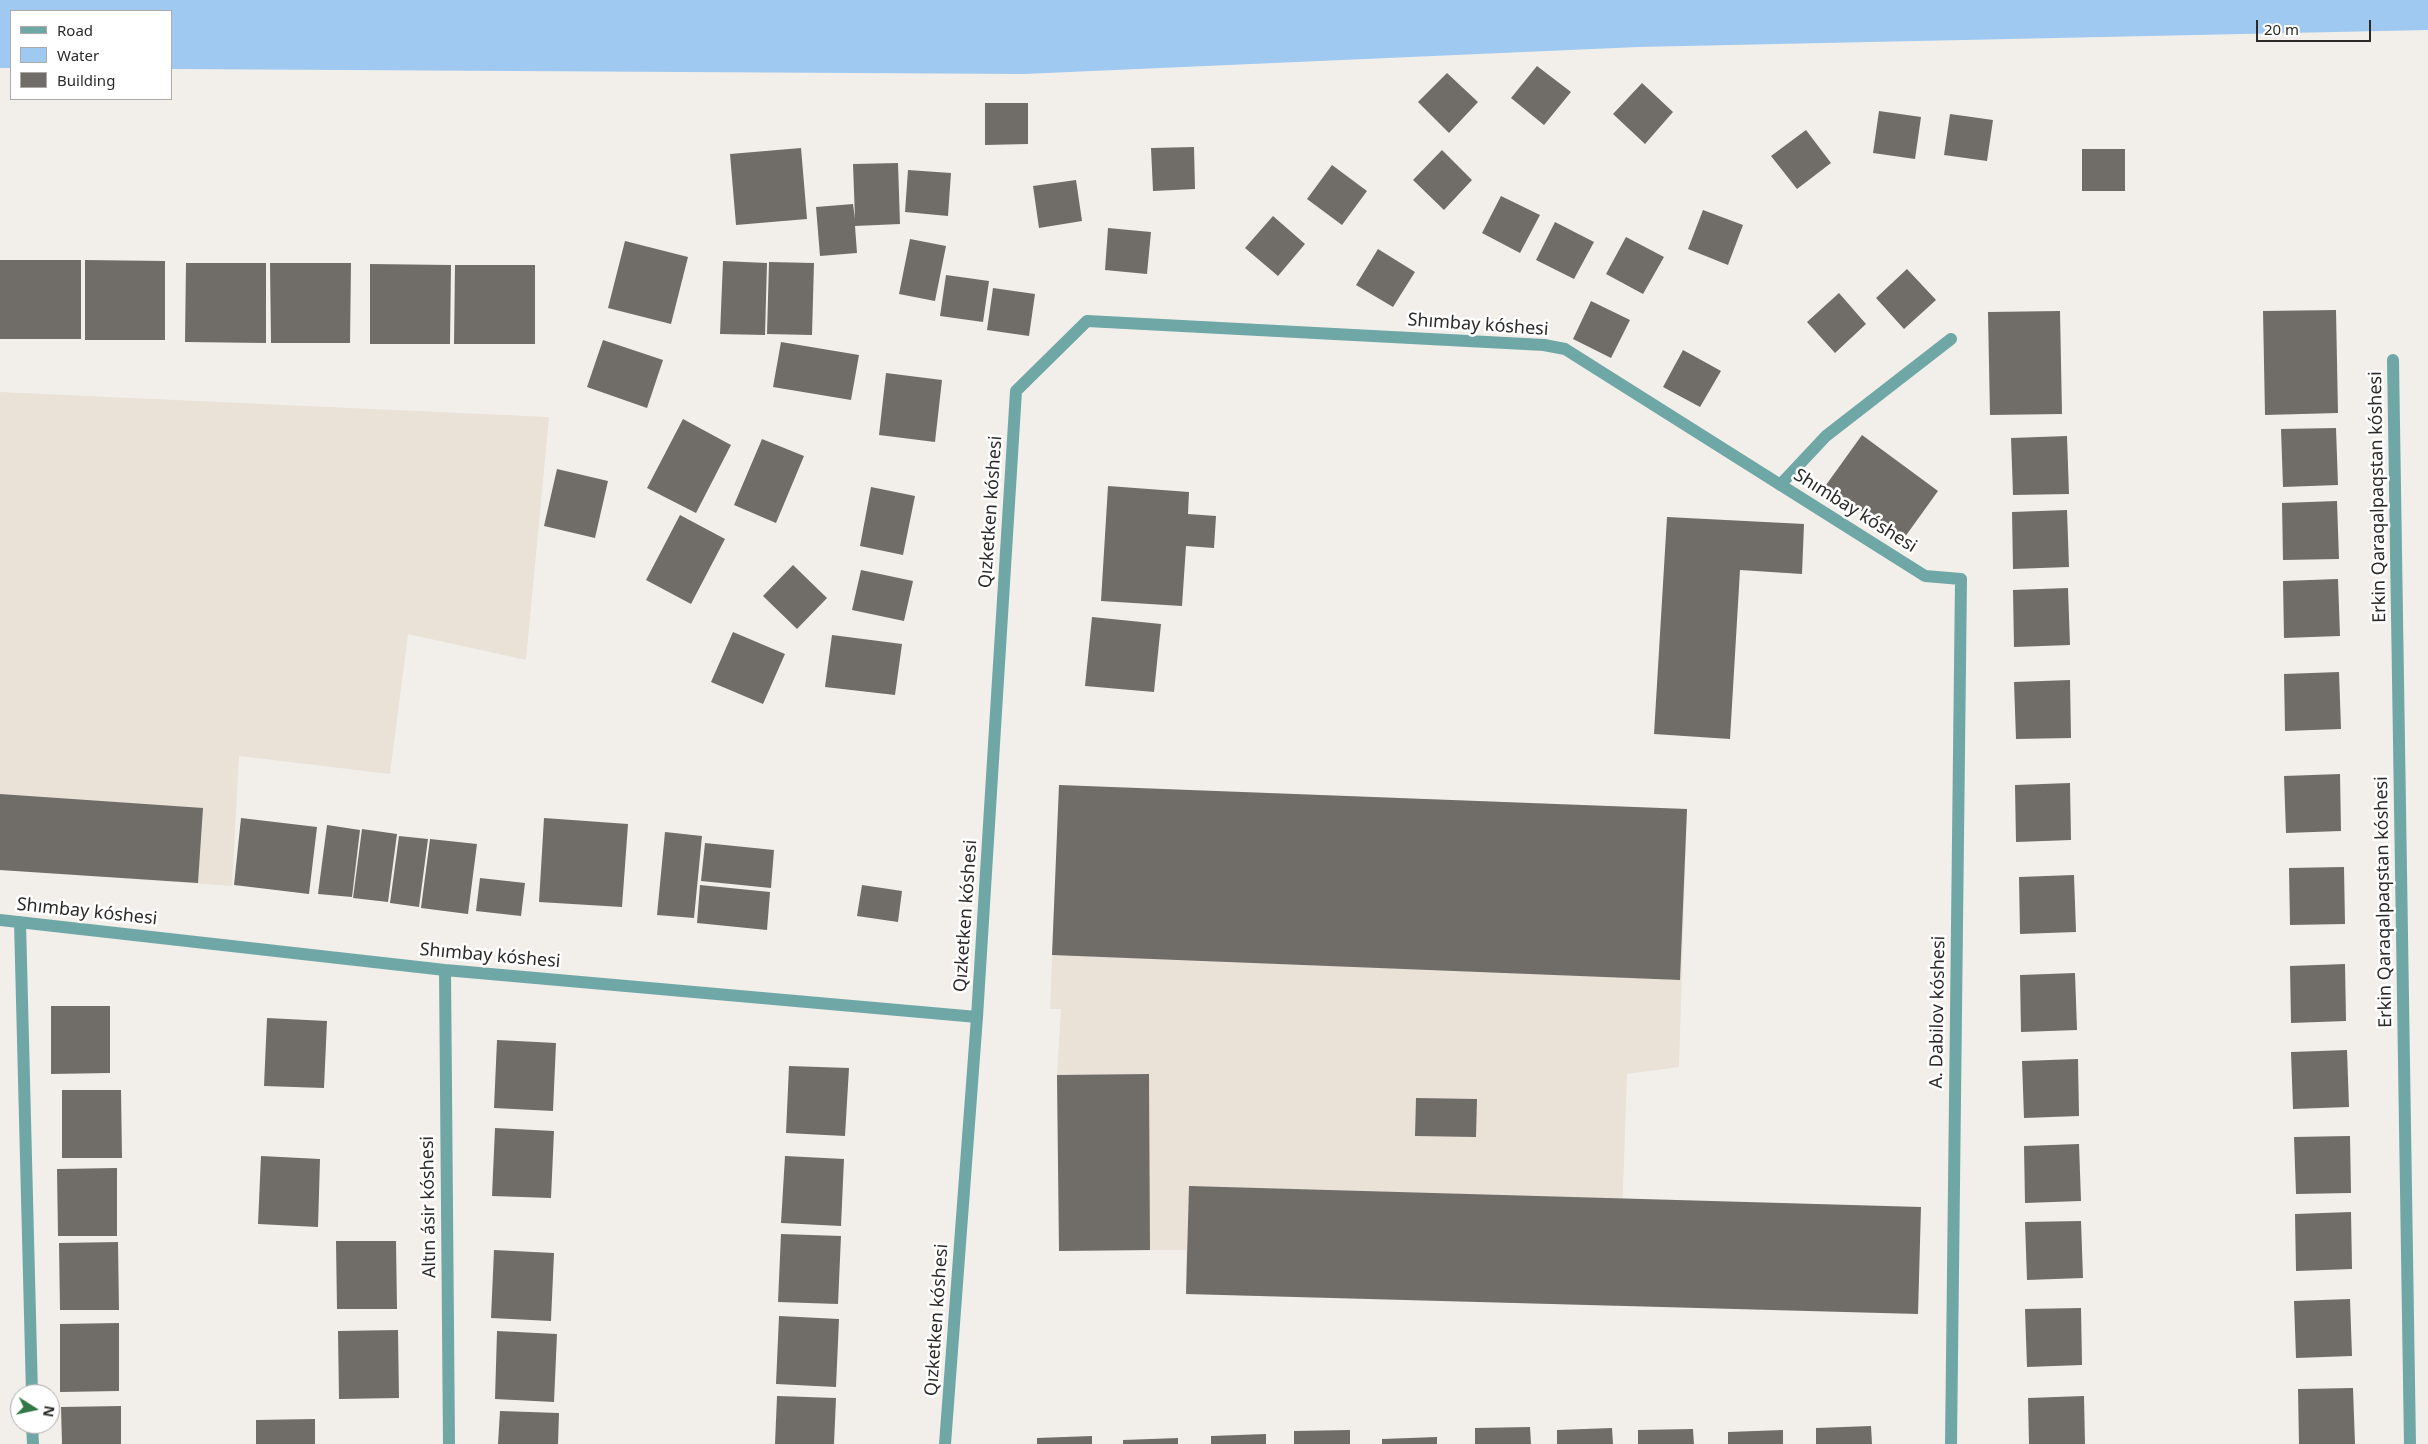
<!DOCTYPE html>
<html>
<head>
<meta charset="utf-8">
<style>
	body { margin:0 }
	#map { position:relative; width:2428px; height:1444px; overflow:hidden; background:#f2efeb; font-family:"Noto Sans",sans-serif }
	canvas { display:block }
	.legend { position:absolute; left:10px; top:10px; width:162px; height:90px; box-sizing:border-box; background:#fff; border:1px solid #aaaaa9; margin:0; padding:6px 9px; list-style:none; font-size:15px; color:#2b2a29 }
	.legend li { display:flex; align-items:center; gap:10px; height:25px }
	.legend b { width:25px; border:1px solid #aaaaa9 }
	.north { position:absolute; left:10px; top:1384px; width:50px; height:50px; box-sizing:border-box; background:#fff; border:1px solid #aaaaa9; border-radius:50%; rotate:100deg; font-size:14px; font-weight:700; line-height:20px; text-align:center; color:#2b2a29 }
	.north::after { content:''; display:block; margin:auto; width:18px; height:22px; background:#317844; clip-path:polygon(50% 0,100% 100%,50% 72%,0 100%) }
	.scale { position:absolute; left:2256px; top:20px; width:115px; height:22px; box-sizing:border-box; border:2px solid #2b2a29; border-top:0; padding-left:6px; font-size:15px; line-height:18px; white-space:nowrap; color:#2b2a29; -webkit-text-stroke:4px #fff; paint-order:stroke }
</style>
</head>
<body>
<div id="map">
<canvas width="2428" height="1444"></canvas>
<ul class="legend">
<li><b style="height:6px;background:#6fa7a7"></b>Road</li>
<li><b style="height:14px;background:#9fc9f0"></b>Water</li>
<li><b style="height:14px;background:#706d69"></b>Building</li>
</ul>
<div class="north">N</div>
<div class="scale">20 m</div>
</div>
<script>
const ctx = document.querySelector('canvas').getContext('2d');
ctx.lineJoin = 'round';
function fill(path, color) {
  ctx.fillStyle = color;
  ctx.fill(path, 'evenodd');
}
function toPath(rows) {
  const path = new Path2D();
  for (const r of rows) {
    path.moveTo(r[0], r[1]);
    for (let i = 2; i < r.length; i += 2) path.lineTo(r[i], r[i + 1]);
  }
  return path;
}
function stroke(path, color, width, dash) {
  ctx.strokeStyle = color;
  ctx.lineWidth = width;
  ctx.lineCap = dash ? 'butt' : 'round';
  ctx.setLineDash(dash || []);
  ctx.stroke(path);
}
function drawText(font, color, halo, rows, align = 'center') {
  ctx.font = font + ' "Noto Sans",sans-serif';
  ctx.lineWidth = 5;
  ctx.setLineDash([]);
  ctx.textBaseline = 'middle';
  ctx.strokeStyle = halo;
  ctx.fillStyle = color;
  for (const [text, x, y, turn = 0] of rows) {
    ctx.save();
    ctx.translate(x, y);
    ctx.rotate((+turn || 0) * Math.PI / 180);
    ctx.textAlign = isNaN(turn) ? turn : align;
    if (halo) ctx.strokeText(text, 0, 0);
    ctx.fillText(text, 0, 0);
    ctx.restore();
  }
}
fill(toPath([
	[0,392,549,417,526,660,408,634,390,774,239,756,232,886,0,870],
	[1059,785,1687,809,1679,1067,1627,1074,1619,1306,1186,1294,1186,1250,1059,1251,1057,1075,1061,1009,1050,1009]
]), '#eae1d7');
fill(toPath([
	[0,0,2428,0,2428,30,1638,47,1024,74,171,69,171,11,11,11,11,68,0,68]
]), '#9fc9f0');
fill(toPath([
	[1537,66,1571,92,1544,125,1511,98],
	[1447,73,1478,102,1449,133,1418,102],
	[1642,83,1673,112,1645,144,1613,114],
	[985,103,1028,103,1028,144,985,145],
	[1879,111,1921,117,1915,159,1873,153],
	[1950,114,1993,120,1987,161,1944,155],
	[1806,130,1831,163,1797,189,1771,156],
	[1194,147,1195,189,1153,191,1151,148],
	[801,148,807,219,736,225,730,154],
	[2082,149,2125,149,2125,191,2082,191],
	[1442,150,1472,180,1444,210,1413,180],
	[898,163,900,224,855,226,857,253,820,256,816,207,853,204,855,219,853,164],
	[1332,165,1367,191,1342,225,1307,199],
	[908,170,951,173,948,216,905,212],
	[1076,180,1082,221,1039,228,1033,186],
	[1501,196,1540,215,1520,253,1482,233],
	[1703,210,1743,225,1728,265,1688,249],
	[1273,216,1305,244,1278,276,1245,248],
	[1555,222,1594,242,1574,279,1536,260],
	[1108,228,1151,232,1147,274,1105,270],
	[1626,237,1664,257,1643,294,1606,274],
	[910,239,946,246,935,301,899,294],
	[625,241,688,257,671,324,608,308],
	[1378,249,1415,272,1393,307,1356,285],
	[0,260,81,260,81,339,0,339],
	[85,260,165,261,165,340,85,340],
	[723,261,767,263,765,335,720,334],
	[769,262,814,263,812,335,767,334],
	[186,263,266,263,266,343,185,342],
	[270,263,351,263,350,343,271,343],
	[370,264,451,265,450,344,370,344],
	[455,265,535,265,535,344,454,344],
	[1907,269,1936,300,1904,329,1876,298],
	[946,275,989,281,983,322,940,316],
	[993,288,1035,294,1029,336,987,330],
	[1839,293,1866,324,1835,353,1807,322],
	[1591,301,1630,320,1611,358,1573,339],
	[2336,310,2338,413,2265,415,2263,311],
	[2060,311,2062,414,1990,415,1988,312],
	[603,340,663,360,647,408,587,387],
	[781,342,859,355,851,400,773,387],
	[1683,350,1721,371,1700,407,1663,387],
	[886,373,942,380,935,442,879,435],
	[683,419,731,445,696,513,647,488],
	[2336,428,2338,485,2283,487,2281,429],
	[1862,435,1938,491,1902,541,1826,485],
	[2067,436,2069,494,2013,495,2011,438],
	[762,439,804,456,776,523,734,505],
	[557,469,608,481,595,538,544,526],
	[1108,486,1189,492,1188,514,1216,516,1214,548,1186,546,1182,606,1101,601],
	[871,487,915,496,903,555,860,546],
	[2337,501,2339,559,2283,560,2282,503],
	[2067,510,2069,567,2013,569,2012,512],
	[680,515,725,539,691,604,646,580],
	[1667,517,1804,524,1802,574,1740,570,1730,739,1654,734],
	[793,565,827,598,797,629,763,596],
	[861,570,913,581,904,621,852,610],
	[2338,579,2340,636,2284,638,2283,581],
	[2068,588,2070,645,2014,647,2013,590],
	[1092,617,1161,624,1154,692,1085,686],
	[733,632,785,654,763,704,711,682],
	[832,635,902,644,895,695,825,687],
	[2339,672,2341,729,2285,731,2284,674],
	[2070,680,2071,738,2016,739,2014,682],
	[2340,774,2341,831,2286,833,2284,776],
	[2070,783,2071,840,2016,842,2015,785],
	[1059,785,1687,809,1680,980,1052,955],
	[0,794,203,808,198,883,0,870],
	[241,818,317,827,309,894,234,885],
	[544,818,628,824,622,907,539,902],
	[327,825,360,830,352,897,318,894],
	[362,829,397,834,388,902,353,898],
	[665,832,702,836,694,918,657,915],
	[399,836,428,839,419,907,390,903],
	[430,839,477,844,468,914,421,908],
	[705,843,774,850,771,888,701,881],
	[2344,867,2345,924,2290,925,2289,868],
	[2074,875,2076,932,2020,934,2019,877],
	[480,878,525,883,521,916,476,911],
	[700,885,770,892,767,930,697,923],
	[862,885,902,891,898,922,857,916],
	[2345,964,2346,1021,2291,1023,2290,966],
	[2075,973,2077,1030,2021,1032,2020,975],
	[51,1006,110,1006,110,1073,51,1074],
	[267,1018,327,1021,324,1088,264,1086],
	[497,1040,556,1043,553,1111,494,1108],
	[2347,1050,2349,1107,2293,1109,2291,1052],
	[2078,1059,2079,1116,2024,1118,2022,1061],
	[789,1066,849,1068,845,1136,786,1133],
	[1149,1074,1150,1250,1059,1251,1057,1075],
	[62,1090,121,1090,122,1158,62,1158],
	[1416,1098,1477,1099,1476,1137,1415,1136],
	[495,1128,554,1131,551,1198,492,1196],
	[2350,1136,2351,1193,2296,1194,2294,1137],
	[2079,1144,2081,1201,2025,1203,2024,1146],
	[261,1156,320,1159,318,1227,258,1224],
	[785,1156,844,1159,841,1226,781,1223],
	[117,1168,117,1236,58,1236,57,1169],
	[1189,1186,1921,1207,1918,1314,1186,1294],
	[2351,1212,2352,1269,2296,1271,2295,1214],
	[2081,1221,2083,1278,2027,1280,2025,1222],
	[781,1234,841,1236,838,1304,778,1302],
	[336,1241,396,1241,397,1309,337,1309],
	[118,1242,119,1310,60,1310,59,1243],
	[494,1250,554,1253,551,1321,491,1318],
	[2350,1299,2352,1356,2296,1358,2294,1301],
	[2081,1308,2082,1365,2027,1367,2025,1309],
	[779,1316,839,1319,836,1387,776,1384],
	[119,1323,119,1391,60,1392,60,1324],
	[398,1330,399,1398,339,1399,338,1331],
	[497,1331,557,1334,554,1402,495,1399],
	[2353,1388,2355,1444,2299,1444,2298,1389],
	[777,1396,836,1398,834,1444,775,1444],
	[2084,1396,2085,1444,2029,1444,2028,1398],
	[121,1406,121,1444,62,1444,61,1407],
	[500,1411,559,1413,558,1444,498,1444],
	[315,1419,315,1444,256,1444,256,1420],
	[1871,1426,1872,1444,1816,1444,1816,1428],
	[1530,1427,1531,1444,1475,1444,1475,1428],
	[1612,1428,1613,1444,1557,1444,1557,1430],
	[1693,1429,1694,1444,1638,1444,1638,1430],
	[1350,1430,1350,1444,1294,1444,1294,1431],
	[1783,1430,1783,1444,1728,1444,1728,1432],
	[1266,1434,1266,1444,1211,1444,1211,1436],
	[1092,1436,1092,1444,1037,1444,1037,1438],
	[1437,1437,1437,1444,1382,1444,1382,1439],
	[1178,1438,1178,1444,1123,1444,1123,1440]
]), '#706d69');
stroke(toPath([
	[2393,360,2410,1444],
	[1780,485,1826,436,1951,339],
	[0,920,445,970,977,1017],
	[20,922,32,1394],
	[445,970,449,1444],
	[32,1424,33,1444],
	[945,1444,977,1017,1016,391,1087,321,1544,345,1565,349,1925,576,1961,579,1951,1444]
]), '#6fa7a7', 12);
drawText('18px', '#2b2a29', '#fff', [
	["Shımbay kóshesi",1478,325,4],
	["Erkin Qaraqalpaqstan kóshesi",2378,497,-91],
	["Shımbay kóshesi",1855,511,32],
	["Qızketken kóshesi",991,512,-86],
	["Erkin Qaraqalpaqstan kóshesi",2384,902,-91],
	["Shımbay kóshesi",87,912,6],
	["Qızketken kóshesi",966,916,-86],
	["Shımbay kóshesi",490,956,5],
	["A. Dabilov kóshesi",1938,1012,-89],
	["Altın ásir kóshesi",429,1207,-91],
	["Qızketken kóshesi",937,1320,-86]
]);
</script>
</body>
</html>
